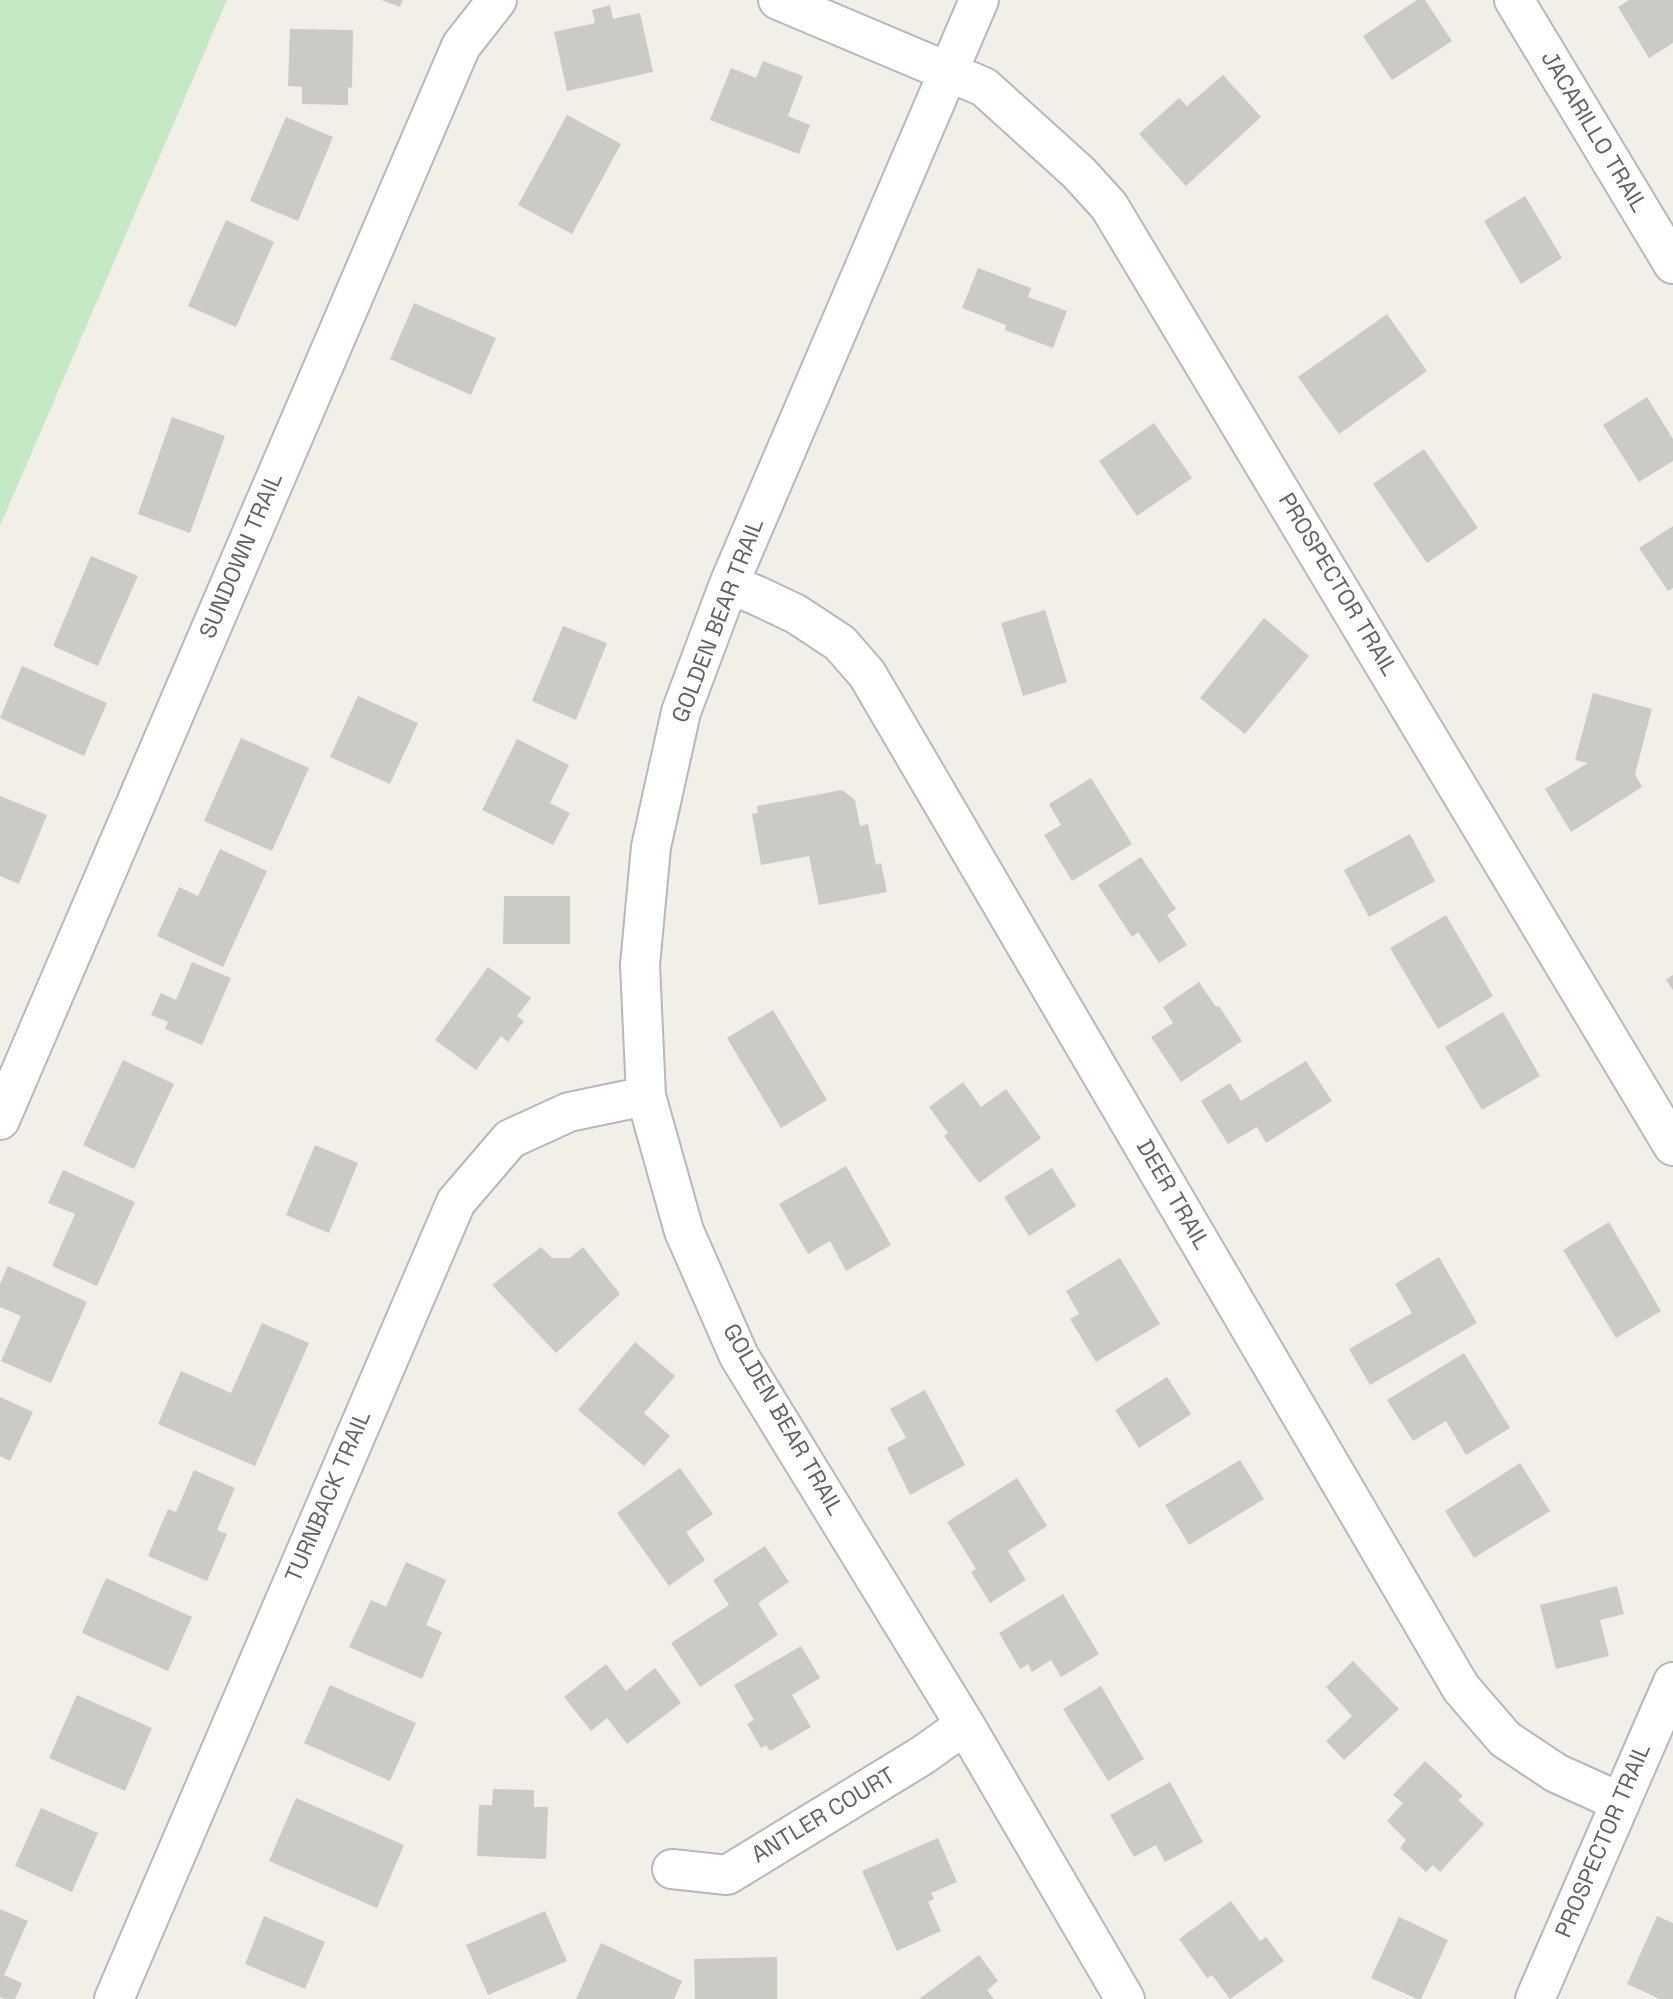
<!DOCTYPE html>
<html>
<head>
<meta charset="utf-8">
<style>
	body { margin:0 }
	canvas { display:block; background:#f1efe8 }
</style>
</head>
<body>
<canvas width="1673" height="1999"></canvas>
<script>
const ctx = document.querySelector('canvas').getContext('2d');
ctx.lineJoin = 'round';
function fill(path, color) {
  ctx.fillStyle = color;
  ctx.fill(path, 'evenodd');
}
function toPath(rows) {
  const path = new Path2D();
  for (const r of rows) {
    path.moveTo(r[0], r[1]);
    for (let i = 2; i < r.length; i += 2) path.lineTo(r[i], r[i + 1]);
  }
  return path;
}
function stroke(path, color, width, dash) {
  ctx.strokeStyle = color;
  ctx.lineWidth = width;
  ctx.lineCap = dash ? 'butt' : 'round';
  ctx.setLineDash(dash || []);
  ctx.stroke(path);
}
function drawText(font, color, halo, rows, align = 'center') {
  ctx.font = font + ' "Space Grotesk",sans-serif';
  ctx.lineWidth = 5;
  ctx.setLineDash([]);
  ctx.textBaseline = 'middle';
  ctx.strokeStyle = halo;
  ctx.fillStyle = color;
  for (const [text, x, y, turn = 0] of rows) {
    ctx.save();
    ctx.translate(x, y);
    ctx.rotate((+turn || 0) * Math.PI / 180);
    ctx.textAlign = isNaN(turn) ? turn : align;
    if (halo) ctx.strokeText(text, 0, 0);
    ctx.fillText(text, 0, 0);
    ctx.restore();
  }
}
fill(toPath([
	[0,0,227,0,0,526]
]), '#c5e8c5');
fill(toPath([
	[381,0,403,0,400,7],
	[1417,0,1425,0,1452,41,1392,80,1363,36],
	[1629,0,1673,0,1673,43,1649,58,1618,7],
	[610,5,613,19,640,13,653,72,567,91,554,32,595,23,592,10],
	[290,29,353,30,352,88,348,87,348,105,302,104,302,87,288,86],
	[763,61,803,76,788,116,810,125,799,154,710,120,731,68,756,78],
	[1223,75,1261,117,1186,186,1139,134,1179,98,1187,106],
	[567,115,621,144,572,234,518,205],
	[286,117,333,137,298,221,250,201],
	[1525,196,1562,258,1521,284,1484,221],
	[226,220,274,242,236,327,188,306],
	[978,268,1031,288,1028,297,1067,311,1053,348,1005,330,1006,325,962,308],
	[414,303,496,338,471,395,390,359],
	[1387,314,1427,371,1339,434,1298,377],
	[1647,397,1673,439,1673,461,1639,482,1603,425],
	[172,417,225,436,190,533,138,514],
	[1154,423,1192,478,1137,516,1099,461],
	[1424,449,1478,528,1427,563,1373,484],
	[1673,526,1673,588,1668,591,1639,548],
	[91,556,138,576,98,666,53,646],
	[1045,610,1067,682,1023,696,1001,623],
	[1264,618,1309,656,1245,734,1200,698],
	[563,626,607,643,576,720,532,701],
	[22,666,107,703,84,756,0,718],
	[1593,693,1652,709,1635,774,1642,787,1571,832,1545,789,1588,763,1575,760],
	[358,696,418,723,390,784,330,757],
	[241,738,309,768,272,851,204,821],
	[517,739,569,765,550,803,570,813,553,845,482,810],
	[1091,778,1132,844,1072,881,1044,835,1061,825,1049,804],
	[842,790,855,800,860,826,868,824,876,865,881,863,887,892,819,905,809,856,761,865,752,814,758,813,757,806],
	[0,796,47,815,19,884,0,876],
	[1410,834,1435,881,1369,917,1344,870],
	[220,849,267,871,223,967,157,936,179,887,198,896],
	[1141,857,1176,909,1167,915,1187,945,1159,963,1138,932,1132,937,1098,885],
	[504,896,570,896,570,944,503,944],
	[1446,915,1493,996,1438,1029,1390,948],
	[192,962,231,978,202,1045,165,1029,168,1022,151,1015,161,993,176,1000],
	[488,967,531,998,517,1016,524,1021,508,1042,501,1036,476,1070,435,1040],
	[1673,975,1673,990,1666,980],
	[1199,982,1216,1007,1219,1006,1242,1041,1181,1082,1151,1037,1173,1023,1163,1007],
	[773,1010,827,1100,781,1128,727,1038],
	[1503,1012,1540,1076,1482,1110,1445,1047],
	[123,1060,174,1084,134,1169,83,1145],
	[1306,1061,1332,1101,1266,1143,1257,1127,1228,1144,1201,1101,1230,1083,1241,1101],
	[963,1082,981,1107,1006,1089,1041,1138,979,1183,944,1136,948,1133,929,1107],
	[315,1145,358,1163,329,1233,286,1215],
	[846,1166,891,1245,846,1271,830,1241,808,1254,779,1204],
	[1052,1168,1076,1206,1029,1236,1004,1197],
	[63,1170,135,1202,97,1286,52,1266,75,1214,48,1203],
	[1609,1222,1661,1311,1616,1338,1563,1250],
	[541,1247,552,1258,570,1258,583,1247,620,1294,556,1353,492,1285],
	[1439,1257,1477,1323,1370,1385,1349,1349,1412,1313,1395,1284],
	[1120,1258,1160,1324,1096,1362,1070,1319,1079,1314,1066,1291],
	[8,1266,87,1302,51,1383,1,1361,21,1316,0,1307,0,1284],
	[262,1323,309,1343,255,1466,158,1424,181,1371,231,1393],
	[635,1342,675,1376,644,1413,670,1436,644,1466,578,1410],
	[1464,1353,1510,1428,1466,1455,1446,1421,1413,1441,1387,1400],
	[1167,1377,1191,1414,1139,1448,1115,1410],
	[925,1390,965,1465,910,1495,887,1448,906,1438,890,1409],
	[0,1397,33,1412,10,1461,0,1456],
	[1240,1460,1264,1499,1189,1545,1165,1505],
	[1520,1463,1550,1511,1474,1558,1445,1511],
	[680,1468,713,1514,686,1532,705,1560,669,1586,617,1513],
	[194,1470,235,1488,217,1530,227,1534,207,1581,148,1556,168,1509,176,1512],
	[1017,1478,1047,1526,1008,1551,1026,1580,990,1603,971,1572,976,1569,947,1522],
	[765,1546,789,1582,758,1603,778,1635,700,1687,671,1643,729,1605,713,1580],
	[406,1562,446,1580,426,1625,442,1632,422,1679,349,1647,371,1600,386,1607],
	[106,1578,192,1617,168,1671,82,1633],
	[1617,1586,1624,1614,1600,1620,1609,1656,1556,1669,1540,1605],
	[1063,1594,1099,1654,1061,1677,1051,1660,1032,1672,1028,1664,1020,1669,999,1633],
	[801,1646,820,1678,792,1695,811,1727,770,1751,766,1745,761,1748,747,1724,754,1720,734,1685],
	[1353,1661,1399,1709,1344,1760,1326,1741,1352,1716,1326,1687],
	[606,1664,626,1691,655,1668,681,1703,627,1744,607,1718,591,1731,564,1697],
	[330,1685,416,1723,390,1781,304,1743],
	[1101,1686,1144,1759,1108,1781,1063,1709],
	[77,1695,152,1728,125,1791,49,1758],
	[1425,1761,1463,1796,1458,1800,1484,1824,1440,1872,1433,1865,1426,1872,1400,1848,1406,1840,1387,1821,1403,1803,1393,1795],
	[1170,1782,1203,1842,1165,1862,1156,1845,1134,1857,1110,1815],
	[493,1789,534,1790,534,1807,548,1807,546,1859,477,1856,479,1805,492,1805],
	[296,1798,404,1845,377,1908,269,1861],
	[41,1808,98,1833,72,1892,15,1866],
	[938,1838,957,1882,931,1893,934,1899,928,1902,941,1931,897,1951,862,1871],
	[1231,1901,1260,1941,1266,1937,1284,1961,1230,1999,1212,1975,1207,1978,1179,1939],
	[0,1909,28,1921,4,1975,22,1983,15,1999,5,1999,0,1997],
	[545,1911,567,1961,488,1995,466,1945],
	[264,1916,325,1942,305,1989,245,1964],
	[1657,1916,1673,1923,1673,1999,1660,1999,1627,1984],
	[1399,1917,1448,1940,1421,1999,1417,1999,1371,1978],
	[601,1943,682,1981,674,1999,576,1999],
	[979,1955,998,1981,987,1990,994,1999,919,1999],
	[777,1957,777,1999,695,1999,694,1959]
]), '#cccac5');
const minor = toPath([
	[778,0,984,87,1079,173,1109,206,1673,1146],
	[979,0,729,584,681,712,651,847,640,965,646,1096,684,1231,739,1356,965,1725,1125,1999],
	[1514,0,1673,264],
	[729,584,758,596,796,614,840,643,867,674,1461,1688,1505,1739,1556,1773,1620,1802],
	[0,1120,461,46,497,0],
	[672,1869,727,1875,923,1755,965,1725],
	[114,1999,456,1202,510,1139,569,1112,646,1096],
	[1535,1999,1673,1682]
]);
stroke(minor, '#b5b8bc', 42);
stroke(minor, '#fff', 38);
drawText('23px', '#5f6368', '#fff', [
	["JACARILLO TRAIL",1593,132,59],
	["SUNDOWN TRAIL",242,556,-67],
	["PROSPECTOR TRAIL",1337,585,59],
	["GOLDEN BEAR TRAIL",719,621,-69],
	["DEER TRAIL",1172,1195,60],
	["GOLDEN BEAR TRAIL",782,1420,60],
	["TURNBACK TRAIL",329,1497,-67],
	["ANTLER COURT",824,1816,-31],
	["PROSPECTOR TRAIL",1604,1841,-67]
]);
</script>
</body>
</html>
